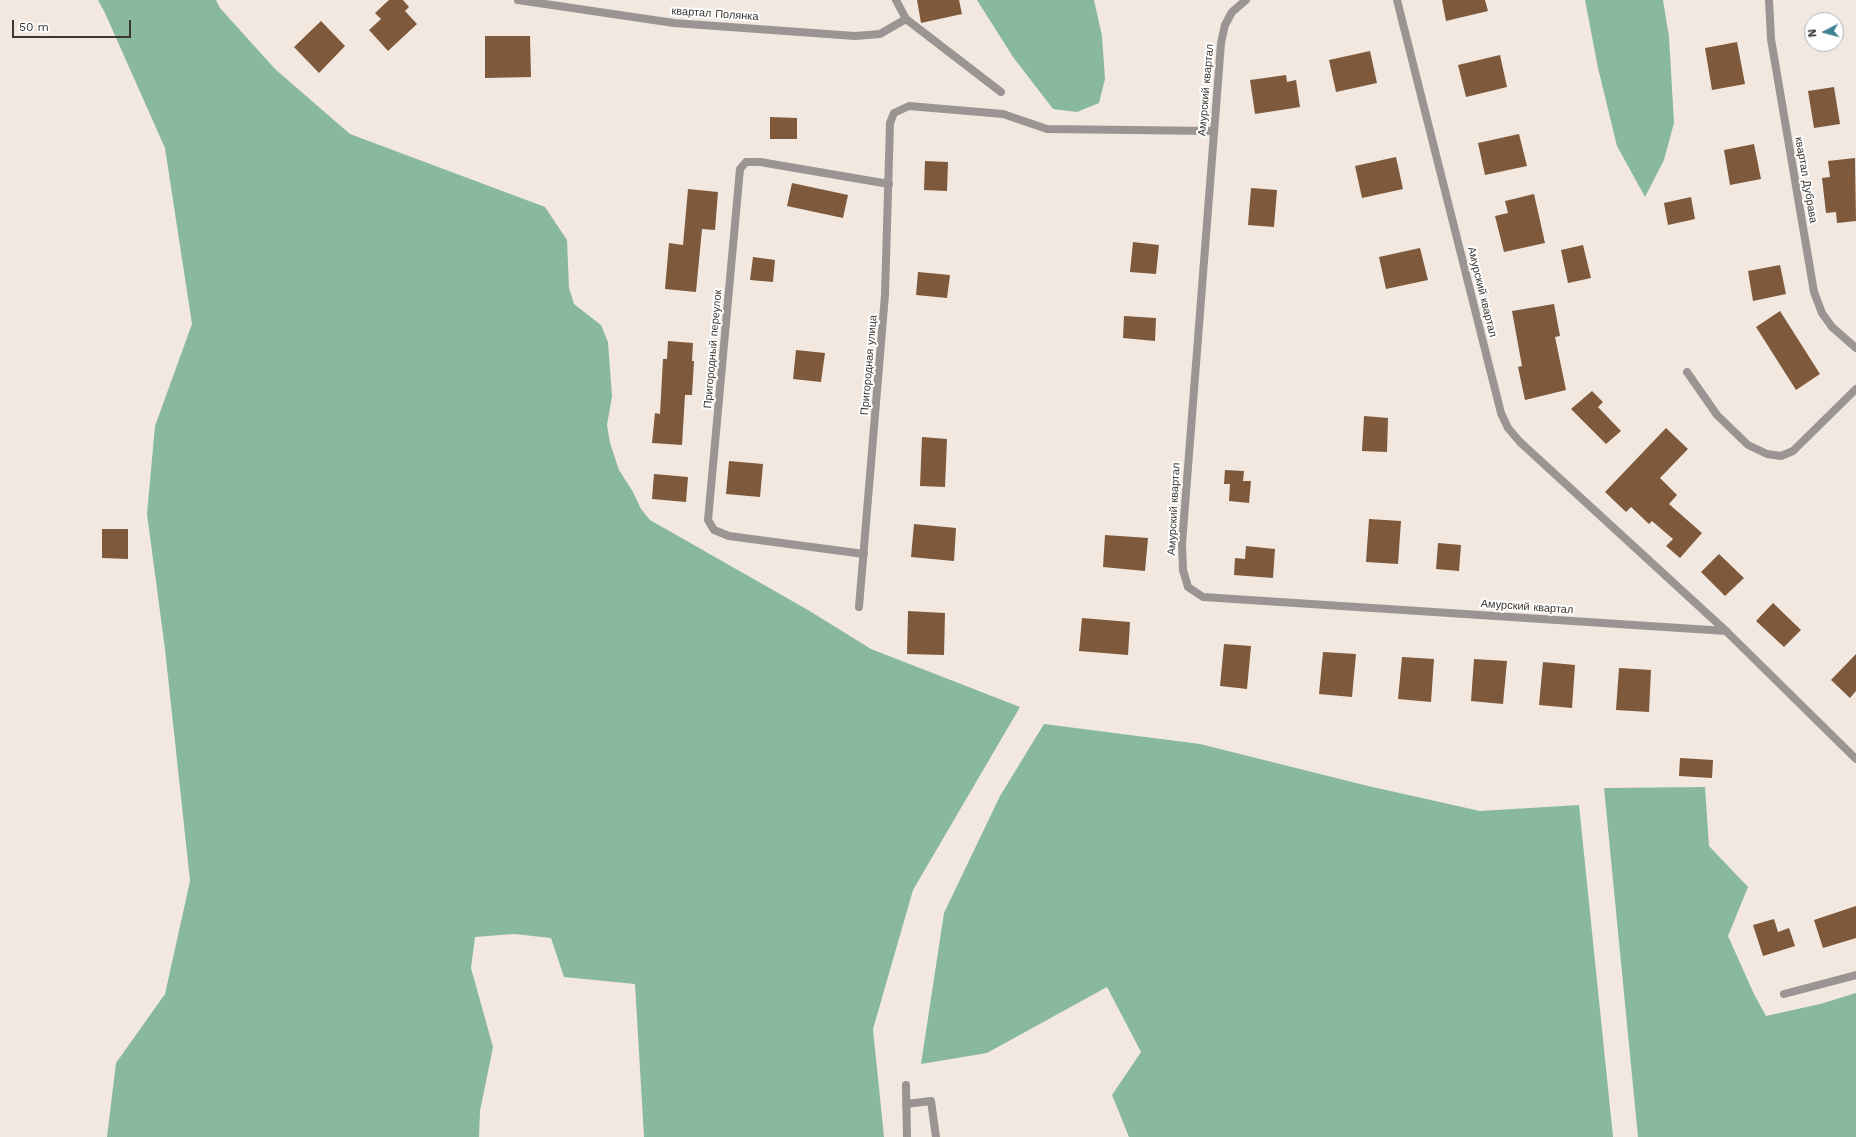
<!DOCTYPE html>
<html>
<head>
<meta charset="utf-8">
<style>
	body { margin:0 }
	#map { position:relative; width:1856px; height:1137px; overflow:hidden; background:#f2e8df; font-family:"Work Sans",sans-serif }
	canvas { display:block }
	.north { position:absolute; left:1804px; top:12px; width:40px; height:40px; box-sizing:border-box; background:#fff; border:1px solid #b1afad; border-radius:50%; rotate:264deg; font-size:11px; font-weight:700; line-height:16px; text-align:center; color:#3b3733 }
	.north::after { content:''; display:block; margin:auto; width:14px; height:18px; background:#3f8092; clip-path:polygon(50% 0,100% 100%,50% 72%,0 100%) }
	.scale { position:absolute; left:12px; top:20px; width:119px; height:18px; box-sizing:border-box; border:2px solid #3b3733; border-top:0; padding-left:5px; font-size:12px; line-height:14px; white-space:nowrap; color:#3b3733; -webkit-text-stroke:3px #fff; paint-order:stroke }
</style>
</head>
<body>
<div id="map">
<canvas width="1856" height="1137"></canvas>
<div class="north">N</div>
<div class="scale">50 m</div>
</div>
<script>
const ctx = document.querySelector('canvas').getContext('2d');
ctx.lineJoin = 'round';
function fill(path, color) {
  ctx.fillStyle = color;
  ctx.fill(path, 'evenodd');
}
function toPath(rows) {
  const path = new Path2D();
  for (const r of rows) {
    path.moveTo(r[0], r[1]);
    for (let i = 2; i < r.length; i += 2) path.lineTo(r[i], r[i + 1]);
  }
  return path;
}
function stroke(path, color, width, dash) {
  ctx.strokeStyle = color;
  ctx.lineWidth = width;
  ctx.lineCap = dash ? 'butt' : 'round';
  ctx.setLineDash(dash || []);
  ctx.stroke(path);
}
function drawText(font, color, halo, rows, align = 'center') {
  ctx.font = font + ' "Work Sans",sans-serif';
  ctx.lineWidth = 4;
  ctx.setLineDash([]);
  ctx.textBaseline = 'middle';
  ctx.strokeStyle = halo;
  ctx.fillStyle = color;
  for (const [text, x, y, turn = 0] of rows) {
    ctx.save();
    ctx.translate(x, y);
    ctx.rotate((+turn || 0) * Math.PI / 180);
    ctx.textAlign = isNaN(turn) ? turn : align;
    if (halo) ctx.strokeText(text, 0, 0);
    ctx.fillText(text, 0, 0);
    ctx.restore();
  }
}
fill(toPath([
	[98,0,216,0,220,8,275,69,350,134,545,207,567,240,569,288,574,304,601,325,608,342,612,396,607,425,610,443,619,470,633,492,641,509,650,520,808,610,871,649,1020,707,913,890,873,1029,884,1137,644,1137,635,984,564,977,551,938,514,934,475,937,471,968,493,1047,480,1111,479,1137,107,1137,116,1063,165,994,190,881,165,649,147,514,155,426,192,324,165,148,105,13],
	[977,0,1094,0,1102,36,1105,79,1099,103,1077,112,1053,109,1013,57],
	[1585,0,1663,0,1669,37,1674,123,1664,160,1645,197,1617,146,1598,68],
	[1044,724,1200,744,1368,786,1480,811,1579,805,1613,1137,1129,1137,1112,1095,1141,1052,1107,987,987,1053,921,1064,944,913,1000,796],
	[1705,787,1709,846,1748,887,1728,936,1754,994,1766,1016,1820,1004,1856,993,1856,1137,1638,1137,1604,788]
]), '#89b99d');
fill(toPath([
	[389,0,403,0,409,7,405,11,417,24,388,51,369,30,381,19,375,13],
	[917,0,959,0,962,14,921,23],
	[1442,0,1485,0,1488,11,1446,21],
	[321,21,345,46,319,73,294,47],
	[485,36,530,36,531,77,485,78],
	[1737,42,1745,84,1712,90,1705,48],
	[1370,51,1377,83,1336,92,1329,60],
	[1500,55,1507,87,1466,97,1458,65],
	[1286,75,1287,82,1296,80,1300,107,1255,114,1250,80],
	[1834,87,1840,124,1814,128,1808,91],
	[770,117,797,118,797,139,770,139],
	[1519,134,1527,166,1485,175,1478,143],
	[1754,144,1761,179,1730,185,1724,150],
	[1396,157,1403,189,1362,198,1355,166],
	[1855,158,1856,221,1837,223,1836,212,1826,213,1822,178,1830,177,1828,161],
	[925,161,948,162,947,191,924,190],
	[792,183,848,195,843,218,787,206],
	[1251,188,1277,190,1274,227,1248,225],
	[688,189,718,192,715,230,702,229,696,292,665,289,669,243,683,245],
	[1534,194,1545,243,1504,252,1495,216,1508,213,1505,201],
	[1691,197,1695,219,1668,225,1664,203],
	[1133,242,1159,245,1156,274,1130,272],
	[1583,245,1591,278,1568,283,1561,250],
	[1420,248,1428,280,1386,289,1379,257],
	[753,257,775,260,773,282,750,280],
	[1780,265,1786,294,1753,301,1748,271],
	[918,272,950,275,947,298,916,295],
	[1554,304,1560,336,1555,337,1566,390,1525,400,1518,367,1522,366,1512,311],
	[1780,311,1820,374,1796,390,1756,327],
	[1124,316,1156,318,1155,341,1123,338],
	[668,341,693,343,692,361,694,361,692,395,685,395,682,445,652,443,655,413,660,414,663,359,667,359],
	[796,350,825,353,821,382,793,379],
	[1592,391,1603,402,1598,407,1621,431,1606,444,1571,409],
	[1364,416,1388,418,1387,452,1362,451],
	[1666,428,1688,449,1660,478,1677,495,1669,504,1702,533,1680,558,1666,546,1673,539,1652,521,1649,524,1631,507,1626,512,1605,492],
	[922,437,947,439,945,487,920,486],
	[729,461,763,464,760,497,726,494],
	[1225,470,1244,471,1243,481,1251,481,1249,503,1229,501,1230,484,1224,484],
	[654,474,688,477,686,502,652,499],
	[1369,519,1401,521,1398,564,1366,562],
	[914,524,956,528,954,561,911,557],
	[102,529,128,529,128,559,102,558],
	[1105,535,1148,538,1145,571,1103,567],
	[1438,543,1461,545,1459,571,1436,569],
	[1246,546,1275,549,1273,578,1234,575,1235,558,1245,559],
	[1719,554,1744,578,1725,596,1701,572],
	[1773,603,1801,630,1784,647,1756,621],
	[908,611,945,613,944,655,907,654],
	[1082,618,1130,622,1128,655,1079,651],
	[1224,644,1251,646,1247,689,1220,686],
	[1323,652,1356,654,1352,697,1319,694],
	[1856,654,1856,691,1850,698,1831,680],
	[1402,657,1434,659,1431,702,1398,699],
	[1474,659,1507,661,1503,704,1471,701],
	[1543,662,1575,665,1572,708,1539,705],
	[1619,668,1651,670,1649,712,1616,710],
	[1680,758,1713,760,1712,778,1679,776],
	[1856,906,1856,938,1823,948,1814,920],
	[1774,919,1778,932,1789,928,1795,946,1763,956,1753,925]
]), '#7e593b');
stroke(toPath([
	[1687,372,1717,415,1748,445,1767,454,1781,456,1793,451,1856,389],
	[906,1104,931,1101,936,1137]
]), '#9a9492', 8);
stroke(toPath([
	[518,0,674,23,855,36,880,34,906,19],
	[896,0,906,19,1001,92],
	[1246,0,1232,12,1225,25,1221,43,1182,544,1183,570,1188,587,1203,597,1726,631],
	[1397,0,1501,413,1508,428,1520,442,1726,631,1856,759],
	[1769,0,1771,39,1814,292,1822,313,1832,327,1856,348],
	[864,554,729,536,714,530,708,520,740,169,746,162,760,162,889,184],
	[859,607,885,295,890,123,894,113,909,106,1003,114,1047,129,1213,131],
	[1784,994,1856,975],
	[906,1085,907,1137]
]), '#9a9492', 8);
drawText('11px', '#3b3733', '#fff', [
	["квартал Полянка",715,14,4],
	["Амурский квартал",1206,90,-85],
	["квартал Дубрава",1806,180,80],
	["Амурский квартал",1482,292,76],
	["Пригородный переулок",713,349,-85],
	["Пригородная улица",869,365,-85],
	["Амурский квартал",1174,509,-87],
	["Амурский квартал",1527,607,4]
]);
</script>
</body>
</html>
